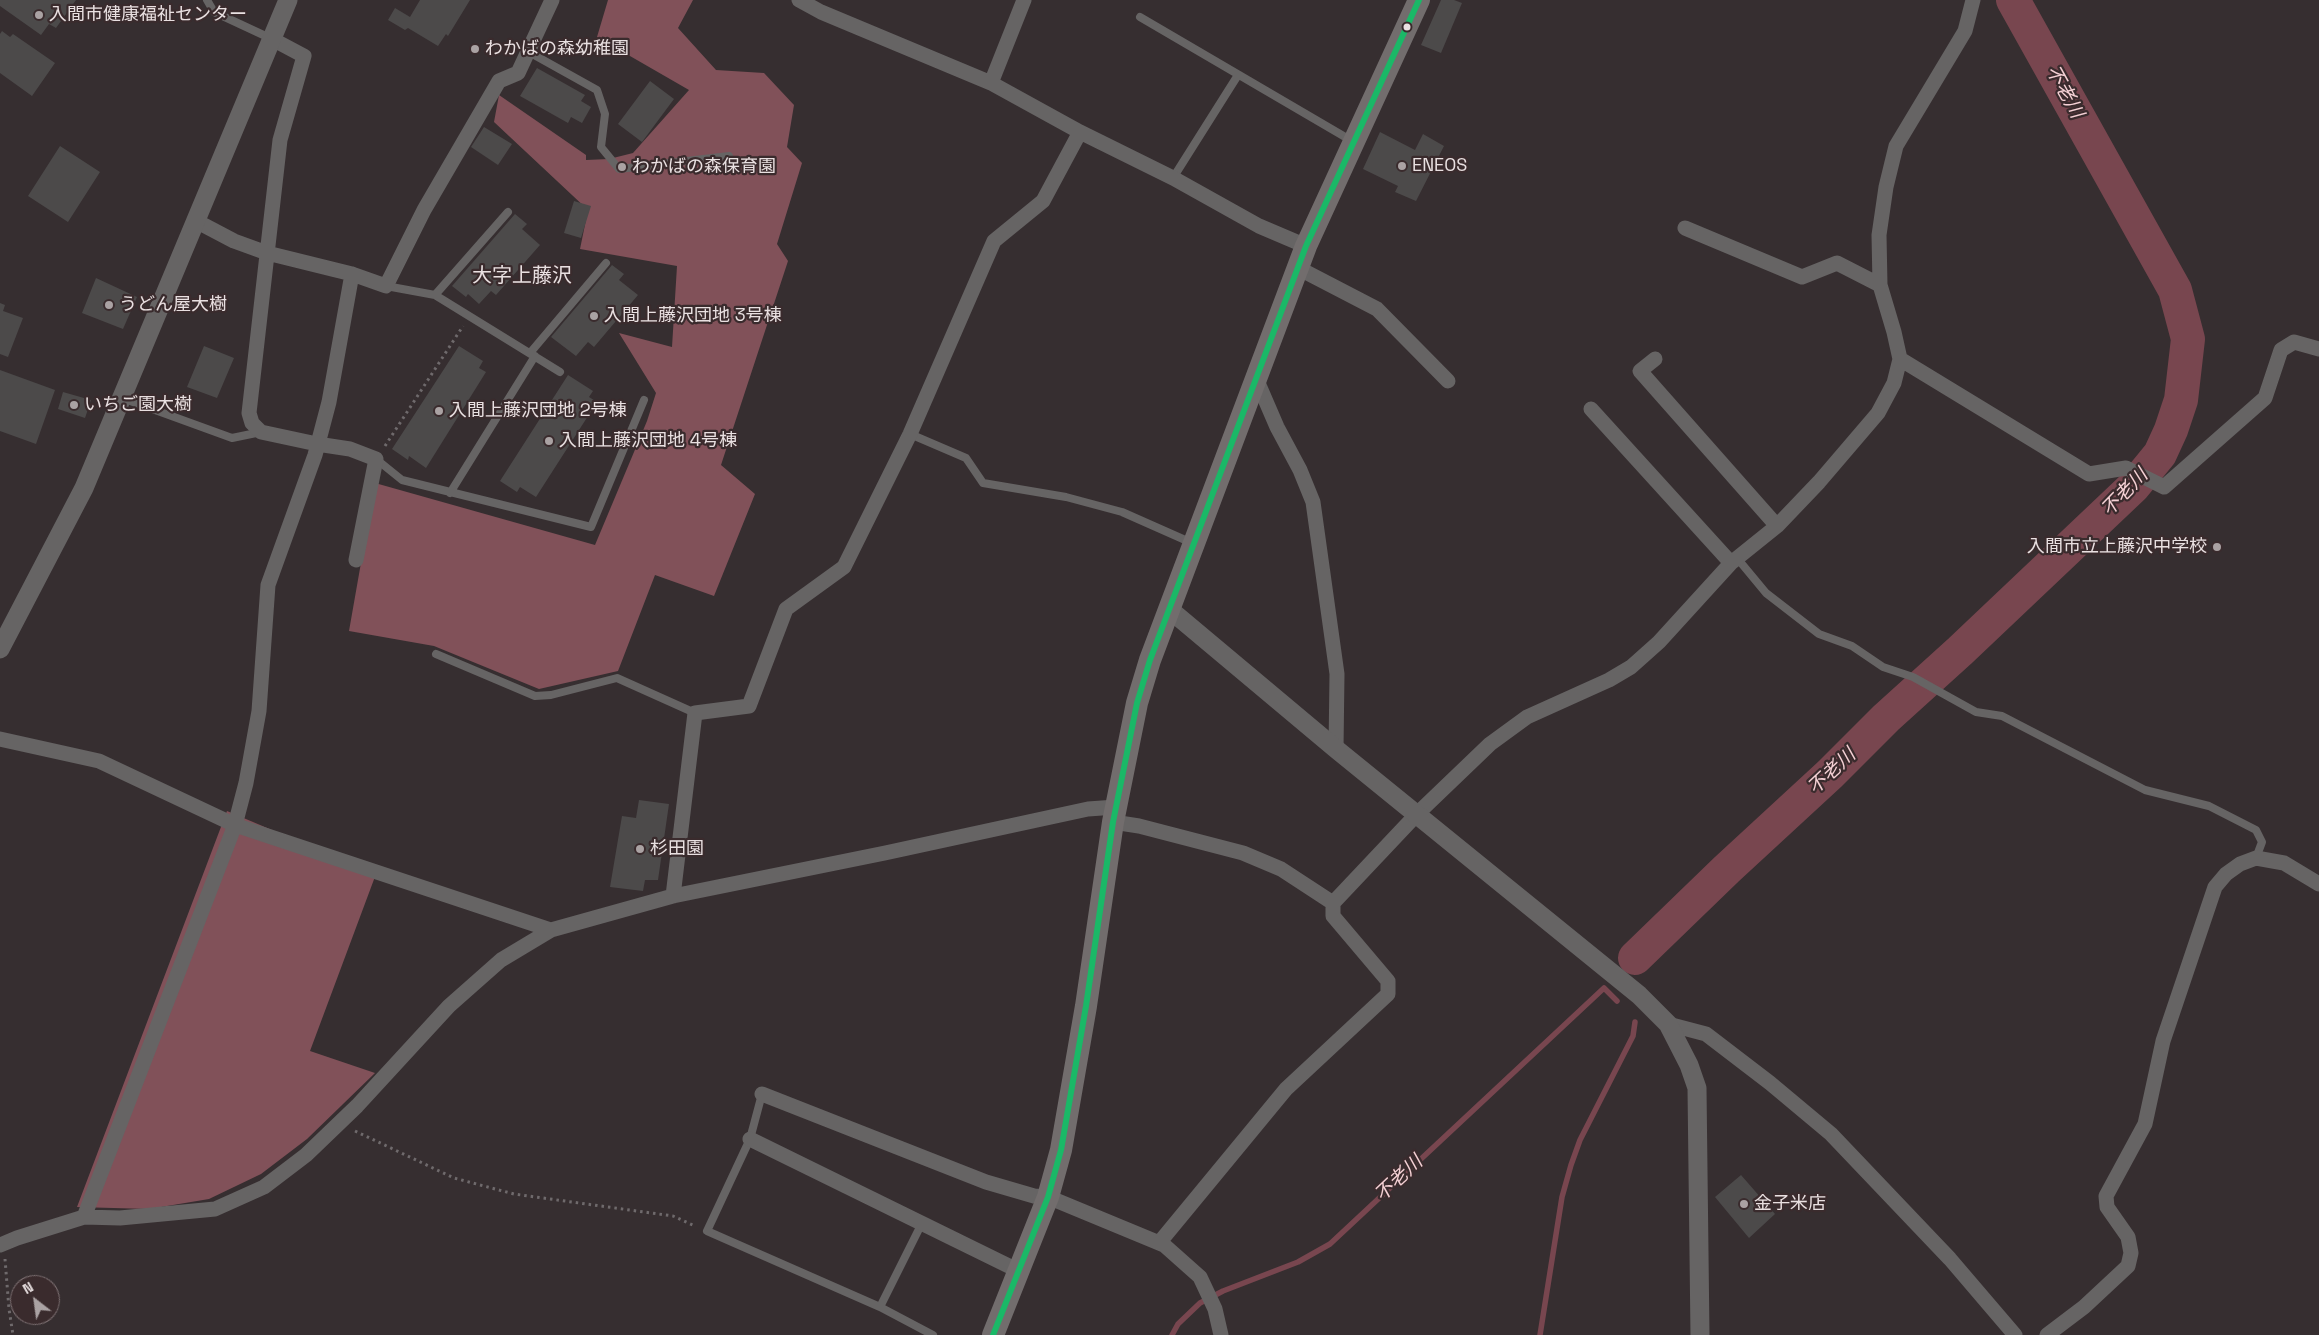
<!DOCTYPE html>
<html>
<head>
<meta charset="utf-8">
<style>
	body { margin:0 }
	#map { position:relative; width:2319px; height:1335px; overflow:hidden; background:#362e30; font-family:"Space Grotesk",sans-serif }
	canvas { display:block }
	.north { position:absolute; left:10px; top:1275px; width:50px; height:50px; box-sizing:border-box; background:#3a2b2d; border:1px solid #807375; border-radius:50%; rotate:330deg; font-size:14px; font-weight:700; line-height:20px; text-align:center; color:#e9e0e1 }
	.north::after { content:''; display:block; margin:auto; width:18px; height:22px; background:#aaa2a3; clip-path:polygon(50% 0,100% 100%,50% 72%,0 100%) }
</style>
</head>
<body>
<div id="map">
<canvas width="2319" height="1335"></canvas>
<div class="north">N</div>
</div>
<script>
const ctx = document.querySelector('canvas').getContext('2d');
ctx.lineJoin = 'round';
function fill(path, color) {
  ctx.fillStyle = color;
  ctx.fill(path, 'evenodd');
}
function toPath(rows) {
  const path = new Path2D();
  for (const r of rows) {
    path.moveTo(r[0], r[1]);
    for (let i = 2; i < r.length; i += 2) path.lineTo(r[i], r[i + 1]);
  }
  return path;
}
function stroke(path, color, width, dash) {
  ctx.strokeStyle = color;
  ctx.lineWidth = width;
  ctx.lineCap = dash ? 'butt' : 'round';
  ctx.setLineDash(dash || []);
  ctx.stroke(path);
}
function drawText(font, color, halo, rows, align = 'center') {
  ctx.font = font + ' "Space Grotesk","Noto Sans JP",sans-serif';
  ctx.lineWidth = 4.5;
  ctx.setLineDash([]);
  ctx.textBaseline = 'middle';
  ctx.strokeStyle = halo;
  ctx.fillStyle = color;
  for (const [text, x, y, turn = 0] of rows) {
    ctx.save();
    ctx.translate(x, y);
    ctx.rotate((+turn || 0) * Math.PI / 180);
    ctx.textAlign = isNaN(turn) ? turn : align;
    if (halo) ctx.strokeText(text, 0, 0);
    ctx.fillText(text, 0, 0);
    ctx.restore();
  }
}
fill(toPath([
	[608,0,693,0,678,28,716,70,764,73,794,105,787,147,802,163,777,244,788,261,721,465,755,494,714,596,655,575,618,671,539,689,434,646,349,631,375,483,595,545,647,421,656,393,619,333,672,347,677,266,580,249,588,210,494,122,499,95,586,155,586,160,609,159,633,153,689,90,597,37],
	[227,811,376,874,310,1051,375,1073,307,1139,261,1174,209,1199,149,1209,77,1207]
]), '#815159');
stroke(toPath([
	[1172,1335,1178,1324,1200,1303,1223,1291,1298,1262,1330,1244,1604,988,1617,1001],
	[1540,1335,1562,1197,1571,1165,1580,1140,1633,1036,1635,1022]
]), '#78464f', 5.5);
stroke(toPath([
	[1635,958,1727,869,1830,774,1886,718,1960,651,2133,487,2160,454,2171,430,2181,400,2188,339,2175,290,2013,0]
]), '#78464f', 34);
fill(toPath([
	[0,0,76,0,56,28,49,24,41,35,0,6],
	[420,0,470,0,448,36,446,34,438,46,408,28,405,30,388,20,395,8,410,17],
	[1441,0,1454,0,1462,3,1441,53,1421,45],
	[2,31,10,37,13,34,55,63,32,96,0,73,0,34],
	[537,68,585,95,581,101,591,107,582,123,571,117,568,123,520,96],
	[650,81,674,99,642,142,618,124],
	[484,127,512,144,498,165,471,147],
	[1380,132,1415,150,1423,134,1444,146,1416,201,1395,192,1398,186,1363,169],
	[60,146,100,172,68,222,28,196],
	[574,201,591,206,581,238,564,233],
	[515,214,527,224,522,229,540,245,496,295,491,291,479,304,468,294,466,297,452,286],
	[612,265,624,274,619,280,638,295,594,347,588,342,576,356,551,337],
	[96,278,137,297,123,329,82,313],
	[0,303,5,305,3,311,23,318,8,357,0,354],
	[204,346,234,358,217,398,187,387],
	[459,346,483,361,479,368,486,372,426,468,409,456,408,460,392,449],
	[0,370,55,390,36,444,0,431],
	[568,375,593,391,589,397,597,402,536,497,520,487,517,492,500,481],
	[63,392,91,400,85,418,58,409],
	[639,800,669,804,658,880,645,880,643,891,610,887,622,816,636,818],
	[1741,1175,1775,1214,1749,1238,1715,1197]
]), '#4c4a4a');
stroke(toPath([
	[385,446,463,326],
	[355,1131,454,1178,514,1194,673,1216,695,1226],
	[5,1259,9,1309,13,1335]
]), '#6f6a6c', 3, [2.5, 4]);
stroke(toPath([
	[207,0,214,12,272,39],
	[1140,17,1352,141],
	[527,51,597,90,605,114,601,147,619,169,729,156],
	[1173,178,1238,75],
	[386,286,435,295,560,372],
	[435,295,508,212],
	[530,353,606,263],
	[122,398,232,438,261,432],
	[910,434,966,458,983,483,1066,497,1122,512,1192,543],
	[376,459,402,480,591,527,644,400],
	[450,493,535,356],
	[1737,558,1766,593,1819,634,1852,646,1883,667,1913,677,1976,712,2002,716,2145,790,2209,806,2256,830,2262,842,2256,858],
	[436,654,535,696,551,695,617,678,695,713],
	[762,1094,750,1139,707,1231,880,1307,933,1335],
	[880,1307,922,1223]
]), '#666464', 8);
stroke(toPath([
	[799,0,821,12,991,83,1080,132,1173,178,1259,226,1306,246],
	[272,39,304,56,280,140,249,413,252,423,261,432,317,444,350,449,376,459,356,560],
	[991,83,1024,0],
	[196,221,234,241,267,253,352,274,386,286,424,210,499,81,518,73,552,0],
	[1685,228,1802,277,1837,263,1880,285],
	[1298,268,1377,309,1448,381],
	[1655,359,1640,371,1777,526],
	[1900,359,2089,474,2126,468,2164,487,2265,398,2281,350,2294,342,2319,349],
	[1255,376,1277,427,1300,470,1313,502,1337,674,1336,749],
	[1591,409,1731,563],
	[0,739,99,761,235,825,551,930],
	[1113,822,1139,826,1243,853,1281,869,1333,903],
	[673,896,695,713,749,706,786,609,844,567,910,434,994,241,1043,201,1080,132],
	[1668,1024,1706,1034,1770,1083,1831,1134,1950,1259,2015,1335],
	[762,1094,986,1182,1034,1196,1048,1197,1164,1245,1200,1277,1215,1309,1221,1335],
	[750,1139,1019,1271],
	[84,1217,235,825,246,783,259,711,268,585,315,455,329,402,352,274],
	[1159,1243,1286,1089,1388,994,1388,981,1333,916,1333,903,1417,814,1490,744,1527,717,1609,680,1631,667,1659,642,1731,563,1777,526,1819,482,1878,413,1894,383,1900,359,1894,332,1880,285,1879,235,1886,187,1896,146,1965,31,1973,0],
	[0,1245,17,1238,84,1217,120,1218,215,1209,264,1187,306,1155,357,1106,449,1006,501,960,551,930,673,896,885,853,1088,809,1116,807],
	[2047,1335,2084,1307,2128,1266,2131,1253,2128,1237,2107,1207,2106,1196,2145,1124,2163,1041,2215,887,2226,874,2240,864,2256,858,2284,863,2319,884]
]), '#666464', 15);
stroke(toPath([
	[1169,609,1336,749,1639,995,1668,1024,1689,1065,1697,1088,1700,1335],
	[0,649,84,488,288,0]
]), '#666464', 19);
stroke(toPath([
	[993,1335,1048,1197,1061,1150,1086,1006,1113,822,1137,703,1150,660,1306,246,1419,0]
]), '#726d6d', 22);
stroke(toPath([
	[993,1335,1048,1197,1061,1150,1086,1006,1113,822,1137,703,1150,660,1306,246,1419,0]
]), '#1ab867', 6);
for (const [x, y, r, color] of [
	[39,15,5,"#aaa2a3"],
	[1407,27,4.5,"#e9e0e1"],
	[475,49,5,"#aaa2a3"],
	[1402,166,5,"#aaa2a3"],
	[622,167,5,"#aaa2a3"],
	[109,305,5,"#aaa2a3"],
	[594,316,5,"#aaa2a3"],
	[74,405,5,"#aaa2a3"],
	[439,411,5,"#aaa2a3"],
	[549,441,5,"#aaa2a3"],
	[2217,547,5,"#aaa2a3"],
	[640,849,5,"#aaa2a3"],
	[1744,1204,5,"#aaa2a3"]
]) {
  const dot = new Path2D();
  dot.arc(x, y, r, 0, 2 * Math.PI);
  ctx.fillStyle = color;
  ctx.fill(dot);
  stroke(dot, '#3a2b2d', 2);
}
drawText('18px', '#e9e0e1', '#3a2b2d', [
	["入間市健康福祉センター",49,15],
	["わかばの森幼稚園",485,49],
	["ENEOS",1412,166],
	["わかばの森保育園",632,167],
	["うどん屋大樹",119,305],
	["入間上藤沢団地 3号棟",604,316],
	["いちご園大樹",84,405],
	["入間上藤沢団地 2号棟",449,411],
	["入間上藤沢団地 4号棟",559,441],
	["入間市立上藤沢中学校",2207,547,"right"],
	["杉田園",650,849],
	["金子米店",1754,1204]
], 'left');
drawText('italic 19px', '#f5d1d5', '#3a2b2d', [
	["不老川",2064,92,61],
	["不老川",2125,493,-46],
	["不老川",1832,772,-43],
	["不老川",1399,1179,-43]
]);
drawText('20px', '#e9e0e1', '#3a2b2d', [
	["大字上藤沢",522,277]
]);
</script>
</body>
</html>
